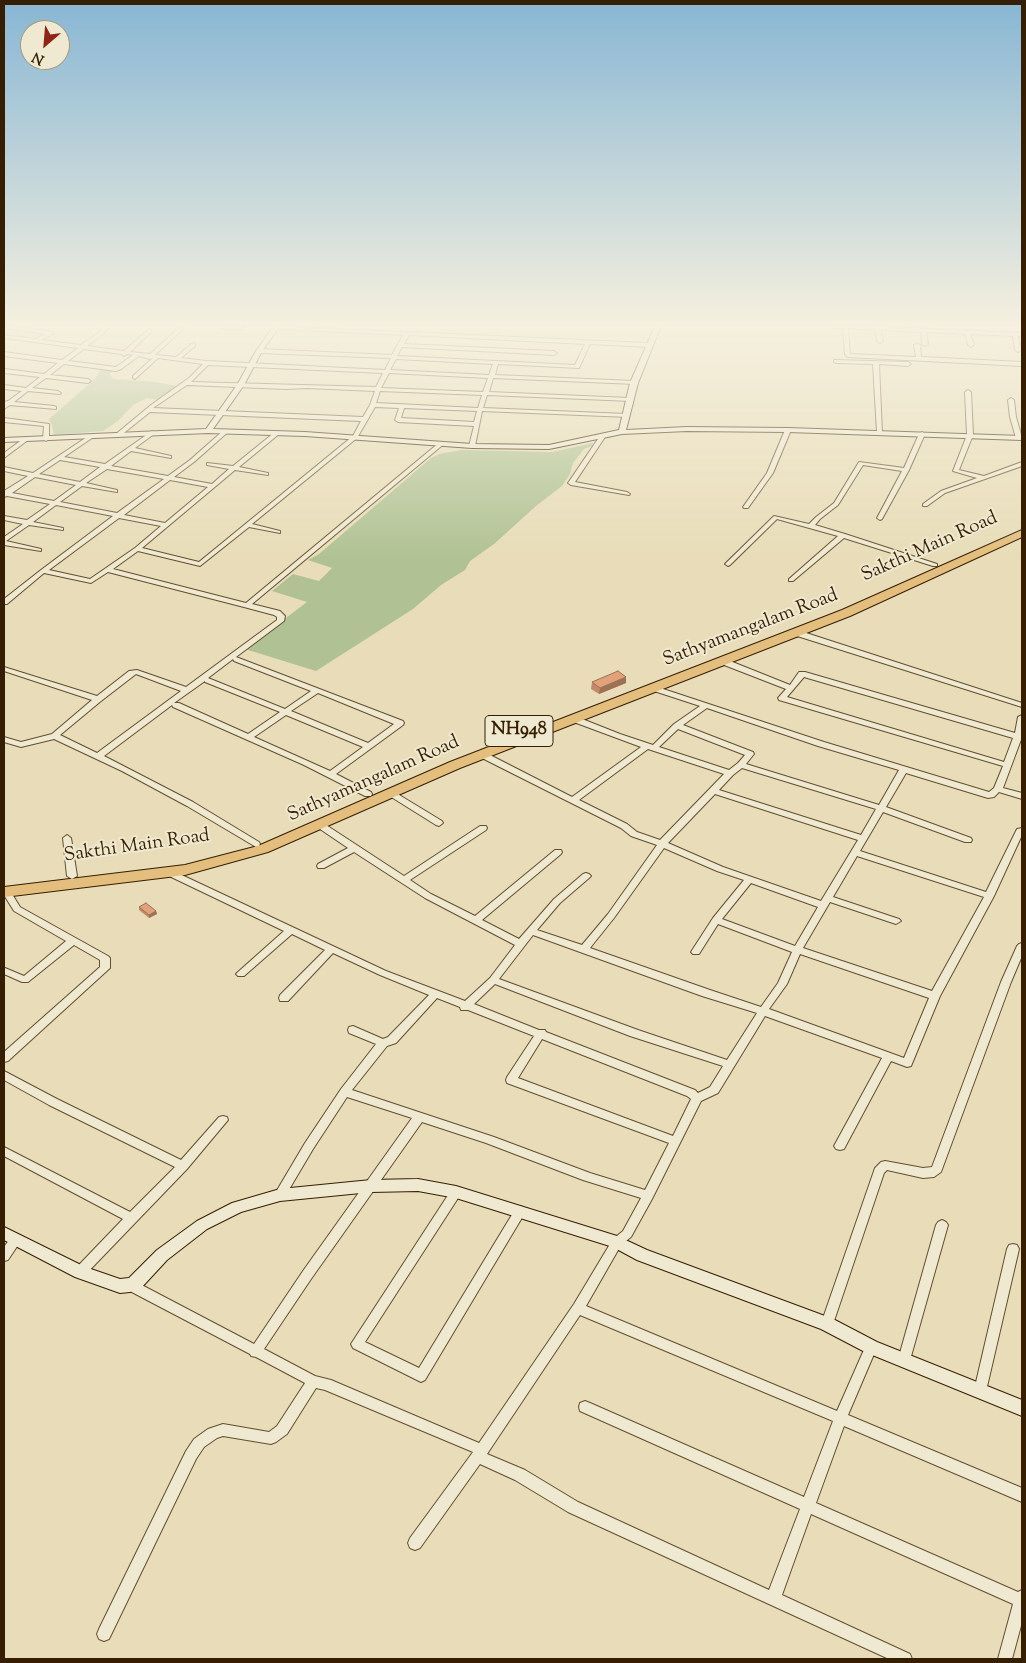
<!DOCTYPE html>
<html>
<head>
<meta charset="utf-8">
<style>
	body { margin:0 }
	#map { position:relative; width:1026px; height:1663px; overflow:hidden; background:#e8ddb8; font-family:"Sorts Mill Goudy",serif }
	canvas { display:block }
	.frame { position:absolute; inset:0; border:5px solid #351e01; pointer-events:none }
	.north { position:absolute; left:20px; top:20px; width:50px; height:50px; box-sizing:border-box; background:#f0e9d1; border:1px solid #a5987e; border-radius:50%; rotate:207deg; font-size:14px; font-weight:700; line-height:20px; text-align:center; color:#351e01 }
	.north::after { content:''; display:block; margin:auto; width:18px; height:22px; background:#8f2418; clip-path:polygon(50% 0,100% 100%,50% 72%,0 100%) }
</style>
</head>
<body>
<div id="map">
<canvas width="1026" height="1663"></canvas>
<div class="frame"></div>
<div class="north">N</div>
</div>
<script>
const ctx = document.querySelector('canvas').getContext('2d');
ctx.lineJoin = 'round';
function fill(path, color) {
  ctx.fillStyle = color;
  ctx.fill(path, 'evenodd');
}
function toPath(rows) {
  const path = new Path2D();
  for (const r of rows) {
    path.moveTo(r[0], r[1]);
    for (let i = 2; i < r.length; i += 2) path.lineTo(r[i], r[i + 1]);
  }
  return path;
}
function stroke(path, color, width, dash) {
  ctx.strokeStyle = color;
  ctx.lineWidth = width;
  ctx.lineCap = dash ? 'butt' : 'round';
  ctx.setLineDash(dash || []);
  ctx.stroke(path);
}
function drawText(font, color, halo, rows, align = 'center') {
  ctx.font = font + ' "Sorts Mill Goudy",serif';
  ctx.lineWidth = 4;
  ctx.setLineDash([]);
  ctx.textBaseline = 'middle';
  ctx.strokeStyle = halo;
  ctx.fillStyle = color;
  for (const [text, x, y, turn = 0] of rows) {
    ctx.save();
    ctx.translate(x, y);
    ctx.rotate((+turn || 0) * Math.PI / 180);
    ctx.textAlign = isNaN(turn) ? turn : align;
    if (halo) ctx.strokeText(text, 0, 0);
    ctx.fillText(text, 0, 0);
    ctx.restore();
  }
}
fill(toPath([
	[102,368,114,370,110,374,113,379,155,382,177,386,158,400,147,398,133,405,118,421,103,431,54,435,52,426,49,419,95,379],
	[593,443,592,446,584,449,573,463,570,474,562,486,536,506,494,544,470,561,465,570,441,585,413,609,316,671,245,649,307,602,272,591,293,574,319,581,332,568,308,560,319,554,431,458,439,454,461,450,552,452]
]), '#b0c293');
const street = toPath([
	[4,326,14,326,53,332,53,334,41,340,81,345,99,332,104,326,110,326,103,334,87,346,124,351,149,329,151,330,151,332,130,352,150,354,181,326,184,328,183,329,155,355,176,357,193,343,195,344,195,346,181,358,207,361,385,370,391,358,259,353,256,351,259,349,392,355,403,335,276,329,274,328,274,326,648,343,651,345,648,347,590,344,579,368,498,364,495,375,634,381,636,382,636,384,493,378,489,392,630,398,633,400,632,401,487,395,483,408,627,414,629,415,629,417,482,411,475,446,472,448,469,446,474,426,398,422,395,420,399,408,375,407,357,438,252,524,280,531,280,533,249,527,200,566,138,551,113,569,246,603,440,442,445,443,252,604,280,611,285,616,284,621,236,657,403,721,404,723,403,725,336,774,371,792,372,794,371,796,365,796,304,765,173,707,172,705,104,756,193,802,259,842,260,844,259,846,256,847,187,806,122,771,54,739,21,747,4,742,4,737,21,742,52,734,92,700,4,671,4,667,97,696,129,671,137,670,186,687,277,620,277,617,274,615,244,607,108,572,91,583,44,573,7,604,4,604,4,599,41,570,113,516,56,505,33,522,63,528,63,530,29,525,6,541,41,549,41,551,4,545,4,537,23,524,4,520,4,516,27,520,50,504,7,496,4,497,4,491,28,476,4,471,4,467,33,473,90,435,93,437,92,438,64,457,105,464,152,431,154,432,154,434,135,448,171,456,171,458,131,451,111,466,168,476,190,460,224,430,228,430,228,432,194,462,174,477,212,484,229,469,207,465,207,463,233,466,275,432,279,432,279,434,239,467,268,473,268,475,235,470,142,548,199,562,353,436,361,421,150,412,120,436,116,436,116,434,151,405,189,378,203,364,158,358,135,379,133,378,133,376,153,358,150,359,139,356,121,369,116,371,64,364,50,375,88,379,91,381,88,383,46,378,32,388,58,391,61,393,60,394,28,391,14,402,54,406,56,407,56,409,10,405,4,409,4,402,8,401,22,391,4,389,4,385,26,388,40,377,4,373,4,369,44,374,58,363,4,356,4,352,62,360,78,348,4,338,4,335,35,339,46,334,4,328,4,326],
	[409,335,585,344,575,365,397,356,402,347,554,355,557,353,554,351,404,344,409,335],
	[84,349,122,354,124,356,127,354,133,355,116,367,68,361,84,349],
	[396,359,493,364,489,375,390,370,396,359],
	[208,365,383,373,376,387,191,382,208,365],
	[389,373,488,378,483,392,381,388,389,373],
	[187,385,286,389,307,388,375,391,370,405,363,417,153,408,187,385],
	[380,391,482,395,478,408,376,403,380,391],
	[404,408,477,411,474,422,401,418,404,408],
	[60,460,100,467,80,482,39,474,60,460],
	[107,469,164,479,117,513,60,502,82,486,117,492,117,490,86,483,107,469],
	[35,477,76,485,54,501,12,493,35,477],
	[170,480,208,487,165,523,124,515,170,480],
	[119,518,161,526,135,548,90,579,49,570,119,518],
	[233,659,234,661,311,691,285,709,208,678,233,659],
	[136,674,181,691,97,753,60,735,101,701,136,674],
	[205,681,205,682,280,712,248,734,179,703,174,703,205,681],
	[318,693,394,724,368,743,291,711,318,693],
	[286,715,363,747,330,771,254,737,286,715],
	[217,326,246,326,241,330,220,328,217,326],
	[830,326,864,326,1022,333,1022,336,1018,336,1021,350,1018,352,1015,350,1013,336,970,334,974,345,971,347,968,345,965,334,926,332,928,344,925,346,922,344,921,332,880,330,883,341,880,343,877,341,875,330,848,328,850,354,916,357,914,345,917,343,920,345,921,357,1022,362,1022,366,848,357,845,355,843,328,833,328,830,326],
	[834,360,908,362,911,364,908,366,879,364,882,433,877,432,873,364,836,363,834,362,834,360],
	[968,390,971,392,973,435,959,470,984,476,1022,462,1022,466,945,493,927,506,923,506,923,504,941,491,977,478,953,471,967,435,965,392,968,390],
	[1011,398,1014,400,1016,417,1022,438,1019,440,1016,438,1010,417,1008,400,1011,398],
	[4,418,49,424,49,439,46,441,43,439,44,426,4,422,4,418],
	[788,428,791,430,773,473,748,508,744,508,743,507,767,473,785,430,788,428],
	[922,432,925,434,909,470,882,519,880,520,877,518,902,471,863,465,838,505,820,519,815,525,845,534,937,564,937,566,933,566,844,538,793,581,789,581,789,579,838,536,777,519,730,565,728,566,725,564,774,516,809,524,816,517,834,503,859,462,904,468,919,434,922,432],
	[602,435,605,437,575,482,627,492,630,494,629,495,571,485,568,483,600,436,602,435],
	[23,439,28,440,4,458,4,453,23,439],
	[794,631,800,631,1022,703,1022,707,794,635,794,631],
	[719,659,725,659,790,685,799,672,805,672,1015,733,1018,717,1022,715,1022,737,1003,788,1022,793,1022,799,999,792,994,797,988,798,906,773,886,807,971,838,972,840,971,842,965,842,883,812,860,851,986,892,1017,829,1022,828,1022,835,994,896,940,996,911,1066,907,1067,891,1061,844,1149,840,1150,836,1149,834,1146,882,1058,765,1016,718,1093,701,1101,652,1199,631,1237,621,1245,586,1306,837,1411,867,1343,871,1341,875,1343,877,1347,848,1415,1022,1488,1022,1502,844,1426,816,1503,1018,1592,1022,1590,1022,1622,1012,1659,998,1659,1013,1604,811,1514,782,1595,910,1654,912,1659,889,1659,568,1512,515,1480,480,1464,420,1548,415,1550,410,1548,408,1543,410,1538,473,1452,325,1390,316,1388,287,1434,276,1442,271,1444,223,1436,217,1438,204,1447,196,1459,109,1639,104,1641,99,1639,97,1634,99,1629,186,1451,194,1439,208,1429,223,1424,269,1432,277,1426,305,1383,256,1357,251,1356,250,1354,126,1289,124,1285,126,1281,130,1280,134,1281,254,1344,303,1271,412,1118,347,1097,313,1149,284,1198,280,1200,276,1198,274,1195,276,1192,305,1143,341,1089,376,1044,349,1033,348,1030,349,1027,353,1026,383,1039,388,1037,429,995,380,975,333,953,288,1001,280,1001,279,998,280,995,325,950,292,934,244,976,238,976,236,974,238,972,284,931,165,874,163,872,168,869,171,870,386,971,465,1001,490,978,515,945,425,898,354,852,324,868,318,868,317,866,318,864,348,848,317,827,316,825,317,823,323,823,404,876,480,826,486,826,487,828,486,830,410,880,431,894,475,916,555,850,561,850,562,852,561,854,482,920,519,939,554,899,583,874,586,873,589,874,591,876,589,878,560,903,537,930,582,945,608,914,657,845,631,836,621,828,480,757,479,755,480,753,486,753,572,797,641,747,571,721,570,719,571,717,577,717,620,734,653,745,674,724,700,706,651,690,650,688,651,686,654,686,824,742,989,792,994,788,1003,766,779,700,778,698,786,689,719,663,718,661,719,659],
	[804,677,1013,738,1004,762,787,697,804,677],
	[707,708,818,746,899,770,879,805,746,764,754,754,753,752,683,725,707,708],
	[678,729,745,755,738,763,729,770,659,747,678,729],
	[648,749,724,774,660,840,637,832,627,824,579,800,648,749],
	[742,768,876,809,861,835,719,790,733,775,742,768],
	[715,794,858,840,821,901,723,867,668,843,715,794],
	[664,848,717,871,744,880,713,918,691,952,693,954,699,954,718,924,792,952,778,983,761,1007,710,990,590,948,614,918,664,848],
	[857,856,984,897,932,991,803,948,830,902,896,924,901,921,899,919,833,897,857,856],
	[751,883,818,907,795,946,722,919,751,883],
	[533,935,702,996,757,1013,727,1060,638,1030,499,979,533,935],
	[800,954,929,998,904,1058,769,1009,787,984,800,954],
	[495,984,630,1036,723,1066,710,1087,698,1093,695,1090,546,1032,545,1030,539,1030,474,1004,495,984],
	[437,998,460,1007,461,1010,468,1010,534,1036,507,1077,506,1080,507,1083,669,1143,645,1190,590,1173,494,1137,352,1090,387,1046,396,1043,437,998],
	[542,1039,687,1096,691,1099,673,1136,518,1078,542,1039],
	[422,1122,486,1143,583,1180,641,1198,623,1231,613,1239,574,1304,479,1443,331,1380,315,1376,264,1349,311,1279,422,1122],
	[580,1315,833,1421,804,1497,590,1403,585,1401,580,1403,579,1407,580,1411,800,1509,769,1590,578,1502,525,1470,487,1454,580,1315],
	[391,790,442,821,443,823,439,826,436,825,388,795,387,793,388,791,391,790],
	[67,835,71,838,77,876,72,879,67,876,63,838,67,835],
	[6,888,9,889,20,907,108,956,110,958,110,968,8,1061,4,1062,4,1052,100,967,100,960,74,945,28,982,22,982,4,974,4,968,5,968,24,976,66,941,14,911,4,895,4,889,6,888],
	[1022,943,1022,956,1011,982,941,1172,934,1177,923,1178,887,1170,884,1173,833,1324,831,1328,827,1329,823,1328,821,1324,875,1168,881,1162,885,1161,923,1168,932,1167,1001,982,1017,946,1019,944,1022,943],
	[4,1071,57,1099,181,1160,219,1117,223,1116,227,1117,228,1120,187,1169,84,1276,80,1277,76,1276,74,1272,76,1268,123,1219,4,1156,4,1147,130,1212,175,1167,49,1105,4,1080,4,1071],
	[456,1187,460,1189,462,1192,460,1195,365,1342,419,1368,516,1208,520,1206,524,1208,526,1211,425,1380,421,1382,353,1348,351,1344,452,1189,456,1187],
	[942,1220,946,1222,948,1225,910,1360,908,1364,904,1366,900,1364,898,1360,936,1225,938,1222,942,1220],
	[16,1234,20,1236,22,1239,8,1260,4,1261,4,1247,12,1236,16,1234],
	[1013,1244,1017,1245,1019,1249,986,1391,985,1395,980,1397,975,1395,974,1391,1007,1249,1009,1245,1013,1244]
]);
const secondary = toPath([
	[274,326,280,326,262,351,244,385,213,429,305,432,472,444,549,445,619,430,630,383,655,326,661,326,638,383,626,430,687,427,788,428,1022,436,1022,440,788,432,687,431,622,434,549,449,472,448,305,436,208,433,4,442,4,438,206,429,237,385,256,351,274,326],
	[418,1179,456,1186,617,1236,647,1250,833,1319,877,1342,1022,1400,1022,1416,865,1352,821,1329,637,1260,613,1247,456,1198,418,1191,371,1192,280,1201,241,1212,207,1229,167,1260,142,1287,130,1292,120,1293,75,1277,4,1240,4,1227,85,1267,120,1279,129,1278,157,1250,197,1221,232,1203,280,1189,371,1180,418,1179]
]);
const highway = toPath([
	[1022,530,1022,537,850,616,460,768,268,852,185,875,4,897,4,887,185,865,258,846,450,762,842,610,1022,530]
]);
stroke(street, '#624e2f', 2);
stroke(secondary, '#351e01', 2);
stroke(highway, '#351e01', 2);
fill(street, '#f0e9d1');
fill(secondary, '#f0e9d1');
fill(highway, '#e4be7c');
fill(toPath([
	[626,677,626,683,599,694,591,689,592,682],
	[139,907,156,911,157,914,149,918,139,910]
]), '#c18a6a');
fill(toPath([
	[626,677,626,683,599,694,600,688],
	[156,911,157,914,149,918,149,915]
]), '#9d7156');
const building = toPath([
	[618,671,626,677,600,688,592,682,618,671],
	[146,903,156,911,149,915,139,907,146,903]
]);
fill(building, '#e0a17b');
stroke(building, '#9d7156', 1);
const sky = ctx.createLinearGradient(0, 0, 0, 559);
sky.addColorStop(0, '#88b6d4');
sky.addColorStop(0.58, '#f5f0df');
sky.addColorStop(1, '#f5f0df00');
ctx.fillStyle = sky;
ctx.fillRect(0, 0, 1026, 559);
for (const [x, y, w] of [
	[519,731,68]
]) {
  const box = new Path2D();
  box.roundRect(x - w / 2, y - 15.5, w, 31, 4);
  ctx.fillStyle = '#f0e9d1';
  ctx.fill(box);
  stroke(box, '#351e01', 1);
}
drawText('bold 18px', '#351e01', null, [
	["NH948",519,731]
]);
drawText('19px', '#351e01', '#f0e9d1', [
	["Sakthi Main Road",930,548,-24],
	["Sathyamangalam Road",751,629,-21],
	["Sathyamangalam Road",374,780,-24],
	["Sakthi Main Road",137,847,-8]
]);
</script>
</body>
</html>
